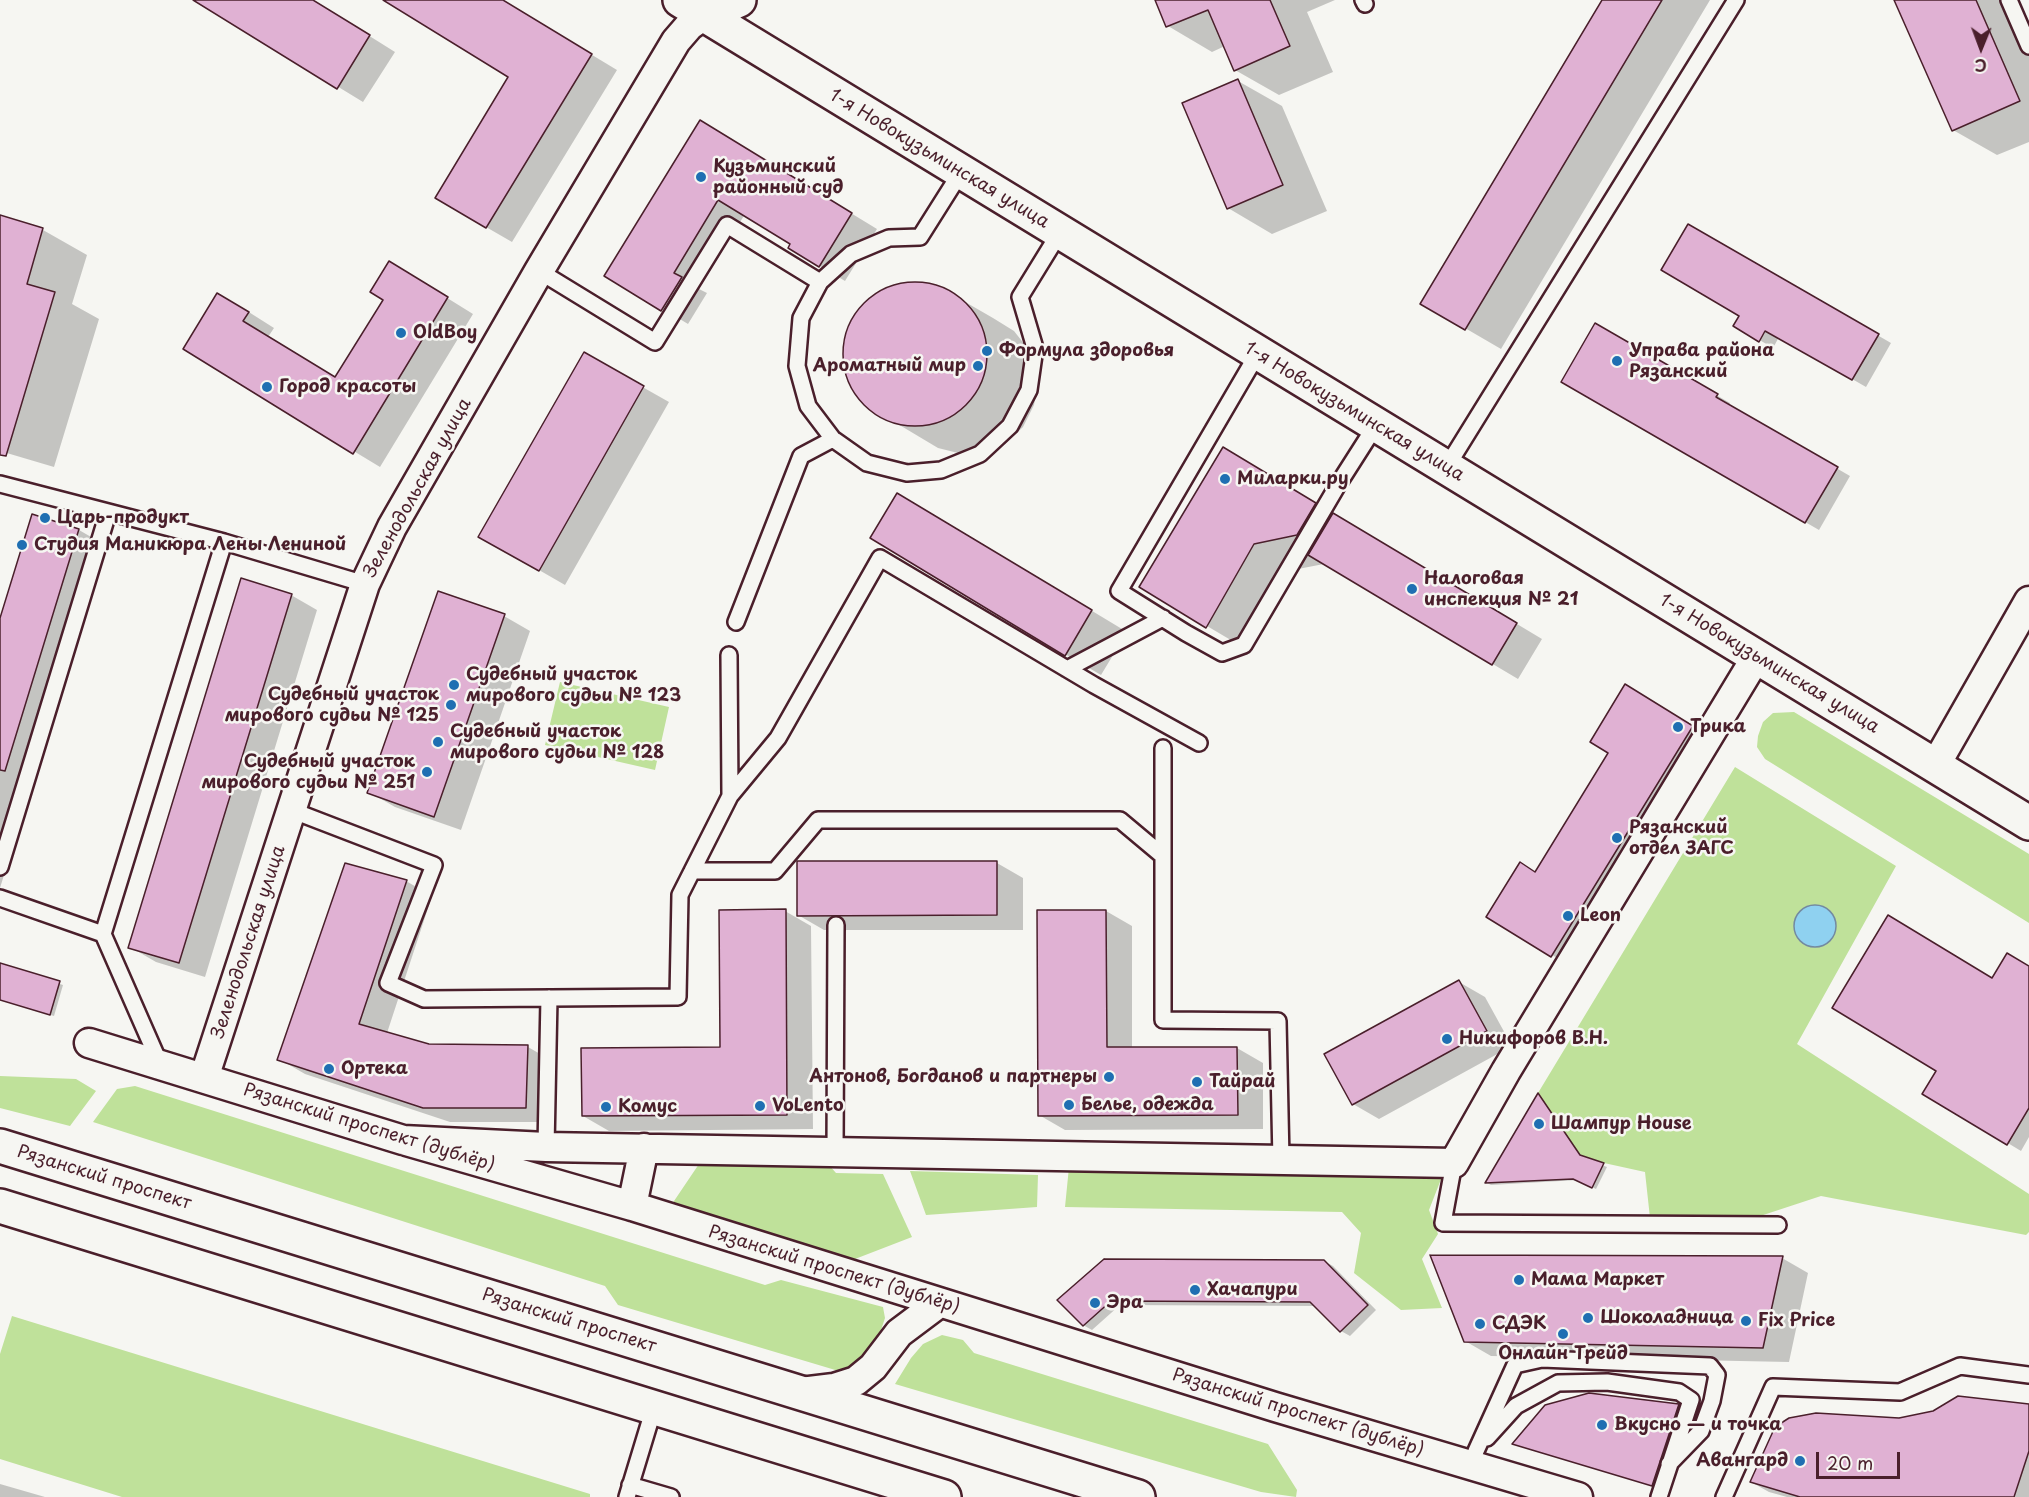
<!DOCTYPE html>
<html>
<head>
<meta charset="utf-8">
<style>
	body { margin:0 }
	#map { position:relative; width:2029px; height:1497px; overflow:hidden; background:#f6f6f2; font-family:"Playpen Sans",sans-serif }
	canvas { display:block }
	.north { position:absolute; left:1951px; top:18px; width:60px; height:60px; -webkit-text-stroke:4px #f6f6f2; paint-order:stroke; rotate:181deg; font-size:16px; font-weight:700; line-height:24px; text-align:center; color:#4a1f2b }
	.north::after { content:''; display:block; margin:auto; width:21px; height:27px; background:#4a1f2b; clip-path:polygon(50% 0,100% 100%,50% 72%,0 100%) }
	.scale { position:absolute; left:1816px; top:1452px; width:84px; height:27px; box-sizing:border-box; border:3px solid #4a1f2b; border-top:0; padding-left:8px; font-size:18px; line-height:21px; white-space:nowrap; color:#4a1f2b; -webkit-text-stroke:4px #f6f6f2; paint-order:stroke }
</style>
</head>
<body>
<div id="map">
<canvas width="2029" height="1497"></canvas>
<div class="north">С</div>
<div class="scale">20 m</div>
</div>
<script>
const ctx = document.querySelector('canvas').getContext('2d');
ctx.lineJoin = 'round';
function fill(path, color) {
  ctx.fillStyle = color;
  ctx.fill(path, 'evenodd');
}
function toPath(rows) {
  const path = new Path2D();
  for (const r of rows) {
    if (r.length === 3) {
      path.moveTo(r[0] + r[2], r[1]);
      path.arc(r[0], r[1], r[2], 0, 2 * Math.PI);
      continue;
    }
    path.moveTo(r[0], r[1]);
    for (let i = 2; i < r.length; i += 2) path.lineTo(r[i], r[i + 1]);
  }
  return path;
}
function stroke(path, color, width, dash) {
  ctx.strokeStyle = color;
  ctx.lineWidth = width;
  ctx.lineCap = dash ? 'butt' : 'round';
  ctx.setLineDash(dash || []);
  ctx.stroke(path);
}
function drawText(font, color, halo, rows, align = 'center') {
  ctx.font = font + ' "Playpen Sans",sans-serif';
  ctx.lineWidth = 5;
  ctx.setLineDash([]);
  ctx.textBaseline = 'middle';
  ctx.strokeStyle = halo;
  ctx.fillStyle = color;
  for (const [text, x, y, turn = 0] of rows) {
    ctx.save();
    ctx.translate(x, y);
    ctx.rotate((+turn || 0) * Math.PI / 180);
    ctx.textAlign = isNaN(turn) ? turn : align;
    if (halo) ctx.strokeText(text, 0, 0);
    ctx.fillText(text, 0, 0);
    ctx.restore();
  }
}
fill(toPath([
	[560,682,669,707,655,770,545,745],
	[1794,712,2029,854,2029,923,1765,759,1757,747,1758,736,1763,722,1773,713],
	[1735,767,1896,866,1797,1044,2029,1194,2029,1232,2026,1235,1821,1196,1745,1221,1650,1218,1645,1172,1604,1163,1580,1155,1538,1093],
	[0,1076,76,1079,96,1091,70,1126,0,1108],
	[135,1086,765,1285,781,1280,883,1307,885,1318,880,1333,854,1367,842,1372,618,1305,605,1286,93,1122,117,1089],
	[821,1156,836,1173,883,1174,912,1237,855,1259,672,1204,701,1161],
	[1069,1167,1445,1169,1429,1210,1438,1234,1422,1259,1442,1308,1401,1310,1354,1273,1361,1233,1342,1212,1065,1207],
	[910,1171,1038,1175,1037,1207,926,1215],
	[12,1316,590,1494,590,1497,122,1497,0,1459,0,1354],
	[942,1335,963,1340,974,1353,1268,1444,1297,1490,1296,1497,1261,1492,895,1384,911,1358,923,1344]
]), '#bfe19a');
const water = toPath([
	[1815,926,21]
]);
fill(water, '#8fd1f0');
stroke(water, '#738aa1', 1.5);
fill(toPath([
	[196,0,312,0,395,52,363,102],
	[398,0,501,0,617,70,512,242,486,227,510,76],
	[1156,0,1335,0,1307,12,1333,72,1279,95,1235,70,1225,46,1212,52,1168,26],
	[1603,0,1710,0,1501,349,1422,303],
	[1903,0,2008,0,2029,47,2029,142,1997,155,1953,130],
	[1238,81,1282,106,1327,211,1272,234,1228,208],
	[726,137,877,229,845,281,820,266,793,244,745,214,699,289,707,293,688,324,607,275],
	[0,217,43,230,87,255,72,304,99,319,54,467,0,451],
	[1689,226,1891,343,1866,387,1779,337,1773,348,1736,326,1742,315],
	[415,278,473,314,380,467,185,349,244,309,274,328,268,337,336,378],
	[917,283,941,288,993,318,1014,331,1029,350,1038,381,1034,405,1023,427,1005,444,982,453,962,454,938,448,866,405,851,385,844,361,847,333,859,311,877,295,900,285],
	[1595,325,1730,403,1729,406,1850,476,1819,530,1563,382],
	[584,354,669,402,565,585,480,536],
	[1267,474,1542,639,1518,679,1324,564,1298,569,1251,652,1141,587],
	[933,515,1127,632,1101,675,1065,654],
	[33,516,79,530,105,545,0,888,0,624],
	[439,593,504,616,530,631,461,830,395,807,369,792],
	[291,595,317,610,205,977,156,962,130,947],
	[1652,701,1718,742,1578,970,1552,955,1535,873],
	[997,863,1023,878,1023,930,824,930,798,915],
	[406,881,432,896,387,1033,428,1045,528,1047,554,1062,552,1122,450,1122,305,1074,279,1059],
	[785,911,811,926,813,1129,609,1131,583,1116,722,1048],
	[1039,911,1106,911,1132,926,1132,1048,1237,1048,1263,1063,1263,1129,1065,1130,1039,1115],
	[0,965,63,985,54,1016,0,1000],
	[2029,967,2029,1137,2021,1151,1925,1093,1993,980],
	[1459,982,1485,997,1512,1046,1379,1119,1353,1104],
	[1538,1095,1541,1097,1583,1158,1607,1167,1596,1189,1578,1180,1491,1185,1487,1183],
	[1782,1258,1808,1273,1789,1362,1491,1356,1465,1341],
	[1324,1261,1333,1266,1376,1310,1350,1336,1341,1331,1316,1306,1120,1305,1092,1330,1083,1325,1059,1300],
	[1589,1395,1679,1406,1682,1408,1656,1487,1517,1445],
	[2029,1406,2029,1497,1787,1497,1769,1492,1751,1482,1899,1420],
	[0,1484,45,1497,0,1497]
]), '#0003');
const building = toPath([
	[193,0,313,0,370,35,337,89,193,0],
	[383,0,503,0,592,54,486,228,435,198,508,77,383,0],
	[1155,0,1270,0,1290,46,1234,71,1208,10,1166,27,1155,0],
	[1602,0,1662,0,1465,330,1420,304,1602,0],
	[1894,0,1976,0,2020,101,1952,131,1894,0],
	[1238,79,1283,185,1227,209,1182,103,1238,79],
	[700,120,852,213,819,267,788,248,790,244,718,200,674,273,682,277,661,311,604,276,700,120],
	[0,215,43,228,27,284,55,292,6,456,0,455,0,215],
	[1688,224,1879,334,1852,380,1765,331,1759,342,1733,326,1739,316,1661,270,1688,224],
	[389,261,448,297,353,454,183,349,217,293,249,312,243,321,335,377,383,300,370,292,389,261],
	[915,354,72],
	[1595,323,1718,394,1716,397,1838,467,1805,523,1561,382,1595,323],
	[584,352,644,386,539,571,478,537,584,352],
	[1223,447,1316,503,1297,535,1254,544,1206,628,1139,587,1223,447],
	[897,493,1092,610,1065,656,870,538,897,493],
	[1333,513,1517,623,1492,665,1308,555,1333,513],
	[32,514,79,529,5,771,0,770,0,618,32,514],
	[241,578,292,594,179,963,128,948,241,578],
	[438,591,505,614,434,817,367,793,438,591],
	[1625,684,1693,726,1551,957,1486,917,1520,862,1535,872,1608,753,1590,742,1625,684],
	[797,861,997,861,997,915,797,916,797,861],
	[345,863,407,880,359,1024,429,1044,528,1045,526,1108,423,1108,277,1060,345,863],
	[786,909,787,1115,582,1116,581,1048,720,1047,719,910,786,909],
	[1037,910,1106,910,1107,1047,1237,1047,1238,1115,1038,1116,1037,910],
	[1888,915,1992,978,2007,953,2029,966,2029,1108,2007,1145,1922,1094,1936,1071,1832,1008,1888,915],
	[0,963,60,981,50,1015,0,1000,0,963],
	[1459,980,1487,1031,1352,1105,1324,1054,1459,980],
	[1538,1093,1580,1155,1604,1163,1592,1188,1573,1179,1485,1183,1538,1093],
	[1430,1255,1783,1256,1763,1348,1464,1342,1430,1255],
	[1104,1259,1324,1260,1368,1305,1340,1332,1310,1302,1111,1301,1083,1326,1057,1300,1104,1259],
	[1589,1393,1679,1404,1652,1486,1512,1444,1545,1405,1589,1393],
	[1958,1396,2029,1404,2029,1451,2014,1497,1800,1497,1750,1482,1775,1427,1789,1418,1816,1413,1899,1418,1933,1411,1958,1396]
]);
fill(building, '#e0b1d3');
stroke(building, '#4a1f2b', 1.5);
const lane = toPath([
	[1363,0,1365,4],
	[2009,0,2029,46],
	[961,172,920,237,889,238,851,254,820,282,801,318,797,366,808,406,833,439,867,463,907,473,941,470,980,454,1010,426,1029,390,1035,348,1020,297,1060,232],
	[539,271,655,342,727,225,820,282],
	[1258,353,1119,591,1186,633,1222,653,1244,645,1339,483,1376,425],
	[1446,468,1736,0],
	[0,484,224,542,365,584],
	[736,622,801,456,833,439],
	[1067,669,1163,618],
	[1163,748,1163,1020,1278,1021,1281,1160],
	[730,796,778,738,880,558,1094,685,1199,743],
	[291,810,434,865,388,983,424,999,678,997,680,895,730,796,729,655],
	[0,867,108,513],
	[692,871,775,871,818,820,1120,820,1163,856],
	[0,898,103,934],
	[160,1064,103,934,224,542],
	[546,1147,549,998],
	[835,1152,836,925],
	[1454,1163,1443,1223,1778,1225],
	[1487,1438,1516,1406,1558,1383,1607,1382,1679,1392,1691,1400,1659,1497],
	[1476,1451,1515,1365,1542,1359,1710,1366,1717,1375,1712,1401,1701,1431,1669,1464],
	[630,1485,671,1497],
	[627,1497,654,1408],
	[1724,1497,1773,1387,1900,1392,1960,1366,2029,1375]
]);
const street = toPath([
	[1935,766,2029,601],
	[89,1043,403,1140,632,1206,1275,1407,1578,1497],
	[204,1078,365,584,392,527,539,271,676,41,689,26,704,15],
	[403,1140,546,1147,1454,1163,1506,1071,1757,656],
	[632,1206,644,1148],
	[801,1392,834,1388,856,1381,873,1367,899,1333,939,1303]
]);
const secondary = toPath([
	[680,0,2029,823],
	[704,15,739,0]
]);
const primary = toPath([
	[0,1146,1138,1497],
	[0,1206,944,1497]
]);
stroke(lane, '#4a1f2b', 20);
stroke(street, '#4a1f2b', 33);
stroke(secondary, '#4a1f2b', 38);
stroke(primary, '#4a1f2b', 38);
stroke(lane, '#f6f6f2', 15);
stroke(street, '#f6f6f2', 28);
stroke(secondary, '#f6f6f2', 33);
stroke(primary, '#f6f6f2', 33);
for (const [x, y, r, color] of [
	[701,177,6,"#1f6fb2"],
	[401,333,6,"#1f6fb2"],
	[987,351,6,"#1f6fb2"],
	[1617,361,6,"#1f6fb2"],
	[978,366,6,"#1f6fb2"],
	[267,387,6,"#1f6fb2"],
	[1225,479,6,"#1f6fb2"],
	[45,518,6,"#1f6fb2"],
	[22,545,6,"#1f6fb2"],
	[1412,589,6,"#1f6fb2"],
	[454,685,6,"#1f6fb2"],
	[451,705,6,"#1f6fb2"],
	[1678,727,6,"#1f6fb2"],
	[438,742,6,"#1f6fb2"],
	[427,772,6,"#1f6fb2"],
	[1617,838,6,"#1f6fb2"],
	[1568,916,6,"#1f6fb2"],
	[1447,1039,6,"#1f6fb2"],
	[329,1069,6,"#1f6fb2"],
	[1109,1077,6,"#1f6fb2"],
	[1197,1082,6,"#1f6fb2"],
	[1069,1105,6,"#1f6fb2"],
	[760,1106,6,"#1f6fb2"],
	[606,1107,6,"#1f6fb2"],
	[1539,1124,6,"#1f6fb2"],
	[1519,1280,6,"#1f6fb2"],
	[1195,1290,6,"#1f6fb2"],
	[1095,1303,6,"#1f6fb2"],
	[1588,1318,6,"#1f6fb2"],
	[1746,1321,6,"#1f6fb2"],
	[1480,1324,6,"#1f6fb2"],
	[1563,1334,6,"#1f6fb2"],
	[1602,1425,6,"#1f6fb2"],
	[1800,1461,6,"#1f6fb2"]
]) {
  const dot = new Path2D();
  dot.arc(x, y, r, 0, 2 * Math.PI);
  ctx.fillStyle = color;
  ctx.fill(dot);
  stroke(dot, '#f6f6f2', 2);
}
drawText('18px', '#4a1f2b', '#f6f6f2', [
	["1-я Новокузьминская улица",939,159,31],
	["1-я Новокузьминская улица",1354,412,31],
	["Зеленодольская улица",418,488,-61],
	["1-я Новокузьминская улица",1769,664,31],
	["Зеленодольская улица",249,942,-72],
	["Рязанский проспект (дублёр)",369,1128,17],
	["Рязанский проспект",104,1178,17],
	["Рязанский проспект (дублёр)",834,1270,17],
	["Рязанский проспект",569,1321,17],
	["Рязанский проспект (дублёр)",1298,1413,17]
]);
drawText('bold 18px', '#4a1f2b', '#f6f6f2', [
	["Кузьминский",713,167],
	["районный суд",713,188],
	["OldBoy",413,333],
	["Формула здоровья",999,351],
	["Управа района",1629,351],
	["Рязанский",1629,372],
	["Ароматный мир",966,366,"right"],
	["Город красоты",279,387],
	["Миларки.ру",1237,479],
	["Царь-продукт",57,518],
	["Студия Маникюра Лены Лениной",34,545],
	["Налоговая",1424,579],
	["инспекция № 21",1424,600],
	["Судебный участок",466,675],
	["мирового судьи № 123",466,696],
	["Судебный участок",439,695,"right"],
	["мирового судьи № 125",439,716,"right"],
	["Трика",1690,727],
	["Судебный участок",450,732],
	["мирового судьи № 128",450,753],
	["Судебный участок",415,762,"right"],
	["мирового судьи № 251",415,783,"right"],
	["Рязанский",1629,828],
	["отдел ЗАГС",1629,849],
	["Leon",1580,916],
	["Никифоров В.Н.",1459,1039],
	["Ортека",341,1069],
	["Антонов, Богданов и партнеры",1097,1077,"right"],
	["Тайрай",1209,1082],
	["Белье, одежда",1081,1105],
	["VoLento",772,1106],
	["Комус",618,1107],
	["Шампур House",1551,1124],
	["Мама Маркет",1531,1280],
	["Хачапури",1207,1290],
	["Эра",1107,1303],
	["Шоколадница",1600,1318],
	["Fix Price",1758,1321],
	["СДЭК",1492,1324],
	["Онлайн Трейд",1563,1354,"center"],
	["Вкусно — и точка",1614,1425],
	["Авангард",1788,1461,"right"]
], 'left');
</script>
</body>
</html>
